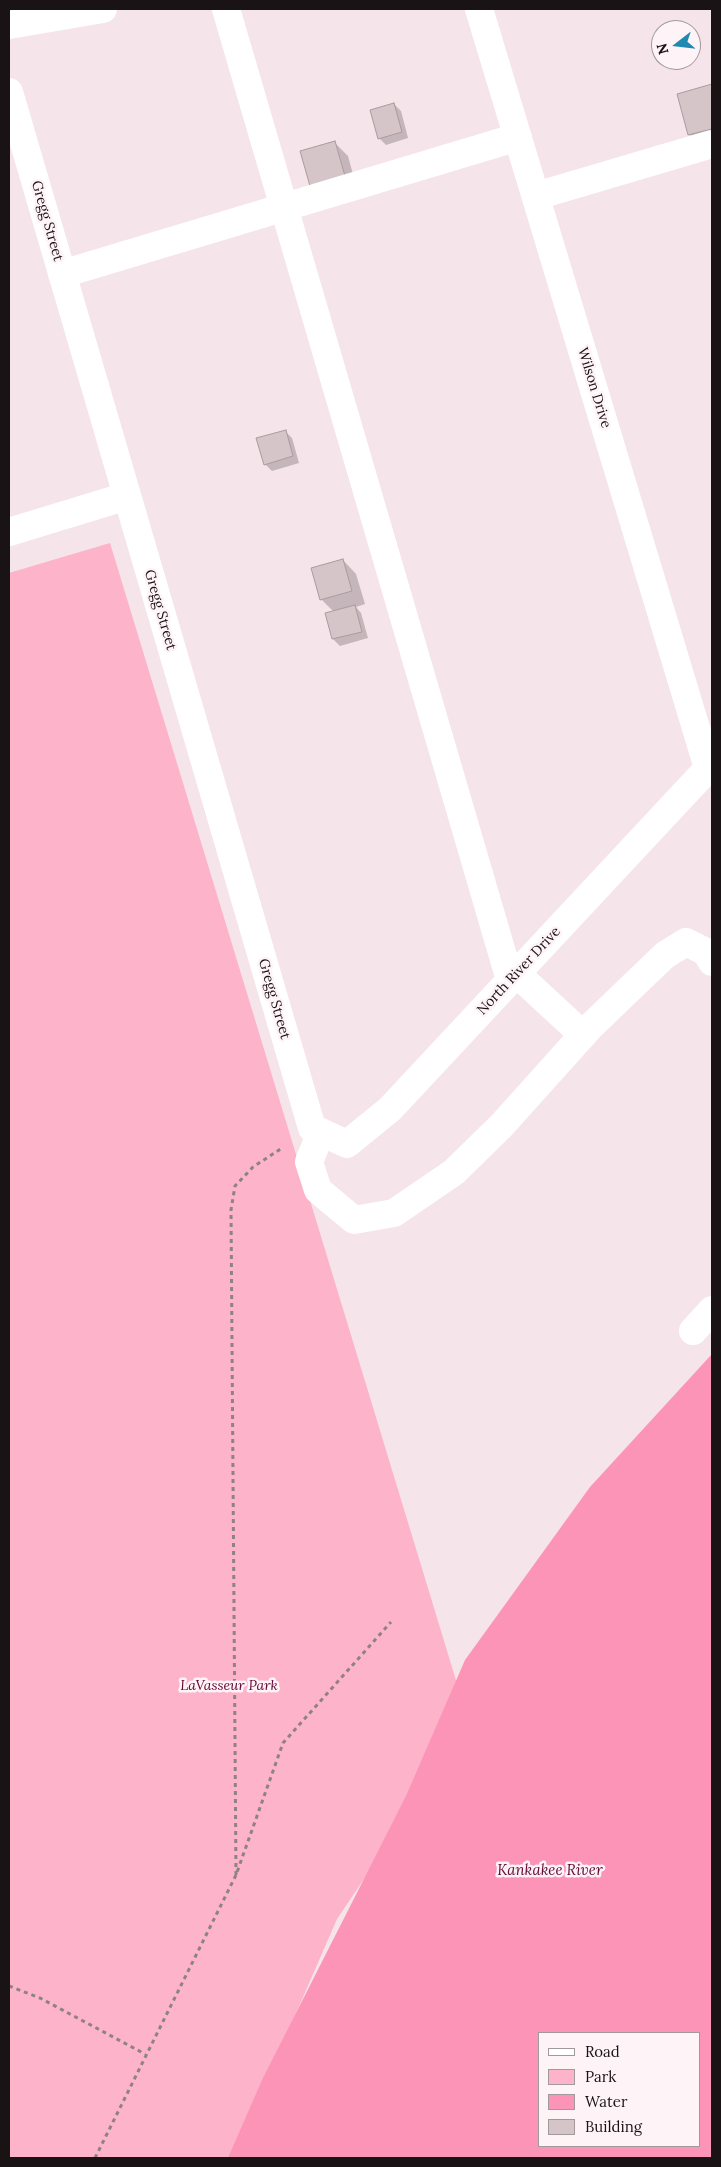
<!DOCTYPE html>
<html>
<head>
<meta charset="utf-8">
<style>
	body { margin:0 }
	#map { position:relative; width:721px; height:2167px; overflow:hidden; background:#f5e4e9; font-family:Lora,serif }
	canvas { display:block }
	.frame { position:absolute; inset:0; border:10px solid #191315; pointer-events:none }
	.legend { position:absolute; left:538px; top:2032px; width:162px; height:115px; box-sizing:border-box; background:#fef3f6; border:1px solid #a2999c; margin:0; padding:6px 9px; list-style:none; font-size:15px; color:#191315 }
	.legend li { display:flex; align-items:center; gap:10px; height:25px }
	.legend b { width:25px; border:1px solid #a2999c }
	.north { position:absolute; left:651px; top:20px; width:50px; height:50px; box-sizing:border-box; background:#fef3f6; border:1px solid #a2999c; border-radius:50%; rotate:254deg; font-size:14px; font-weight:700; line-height:20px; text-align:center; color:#191315 }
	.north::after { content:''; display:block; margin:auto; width:18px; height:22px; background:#1f8ab1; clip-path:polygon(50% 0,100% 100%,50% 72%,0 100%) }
</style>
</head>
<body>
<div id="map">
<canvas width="721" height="2167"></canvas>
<div class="frame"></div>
<ul class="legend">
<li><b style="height:6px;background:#fff"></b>Road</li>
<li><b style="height:14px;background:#fdb3ca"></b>Park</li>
<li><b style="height:14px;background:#fb94b6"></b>Water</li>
<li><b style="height:14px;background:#d5c5c9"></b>Building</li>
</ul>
<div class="north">N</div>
</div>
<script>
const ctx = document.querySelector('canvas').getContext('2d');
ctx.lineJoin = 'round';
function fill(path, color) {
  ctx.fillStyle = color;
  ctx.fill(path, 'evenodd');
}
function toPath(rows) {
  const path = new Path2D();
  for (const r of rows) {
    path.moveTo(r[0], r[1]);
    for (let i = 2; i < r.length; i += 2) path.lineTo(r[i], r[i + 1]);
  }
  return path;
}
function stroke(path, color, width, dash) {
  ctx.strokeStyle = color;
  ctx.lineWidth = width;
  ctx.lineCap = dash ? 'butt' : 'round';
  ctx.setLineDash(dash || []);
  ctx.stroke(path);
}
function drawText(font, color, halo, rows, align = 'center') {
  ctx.font = font + ' Lora,serif';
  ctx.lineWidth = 5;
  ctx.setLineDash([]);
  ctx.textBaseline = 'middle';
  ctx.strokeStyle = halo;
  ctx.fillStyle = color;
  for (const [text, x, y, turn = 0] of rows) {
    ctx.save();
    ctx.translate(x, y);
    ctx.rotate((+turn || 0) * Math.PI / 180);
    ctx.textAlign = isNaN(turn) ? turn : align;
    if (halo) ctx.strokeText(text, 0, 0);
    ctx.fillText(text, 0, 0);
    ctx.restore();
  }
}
fill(toPath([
	[110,543,469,1723,337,1919,273,2066,229,2158,9,2158,9,573]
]), '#fdb3ca');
fill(toPath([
	[712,1354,712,2158,228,2158,262,2080,406,1796,465,1660,590,1487],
	[540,2033,700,2033,700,2146,540,2146]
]), '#fb94b6');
fill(toPath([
	[712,85,712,146,703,148,690,135,679,95],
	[394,104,401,111,408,138,386,145,379,138],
	[334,142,348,156,357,189,325,199],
	[285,431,292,438,299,463,272,471,265,464],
	[343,560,356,574,365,604,356,607,361,613,368,638,340,646,333,639,327,613,334,612,321,599]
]), '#0003');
const building = toPath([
	[712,84,712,129,688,135,677,94,712,84],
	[394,103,402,132,378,139,370,110,394,103],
	[335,141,345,176,310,186,300,151,335,141],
	[286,430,293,456,264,465,256,438,286,430],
	[343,559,352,591,320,600,311,568,343,559],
	[355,605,362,632,332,639,325,613,355,605]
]);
fill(building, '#d5c5c9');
stroke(building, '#aa9a9f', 1);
stroke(toPath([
	[236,1875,231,1210,235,1186,253,1167,282,1148],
	[9,1986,40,1998,145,2054],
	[95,2158,236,1875,283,1743,391,1622]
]), '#8e8285', 3, [4, 4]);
stroke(toPath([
	[226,9,510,980],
	[479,9,708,768],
	[9,92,312,1128,347,1144,390,1109,712,764],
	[536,196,712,144],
	[62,274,518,137],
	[9,532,127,496],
	[516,973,583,1035],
	[321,1132,309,1162,318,1190,354,1220,394,1213,454,1172,502,1125,590,1027,665,955,686,942,706,952,712,962],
	[693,1331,712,1310]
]), '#fff', 28);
stroke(toPath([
	[9,25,103,9]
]), '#fff', 28);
drawText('14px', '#191315', '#fef3f6', [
	["Gregg Street",47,221,74],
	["Wilson Drive",594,388,73],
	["Gregg Street",160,610,74],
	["North River Drive",519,971,-47],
	["Gregg Street",274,999,74]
]);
drawText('italic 14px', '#620633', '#fef3f6', [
	["LaVasseur Park",229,1686]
]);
drawText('italic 15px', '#650a35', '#fef3f6', [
	["Kankakee River",550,1871]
]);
</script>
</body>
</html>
